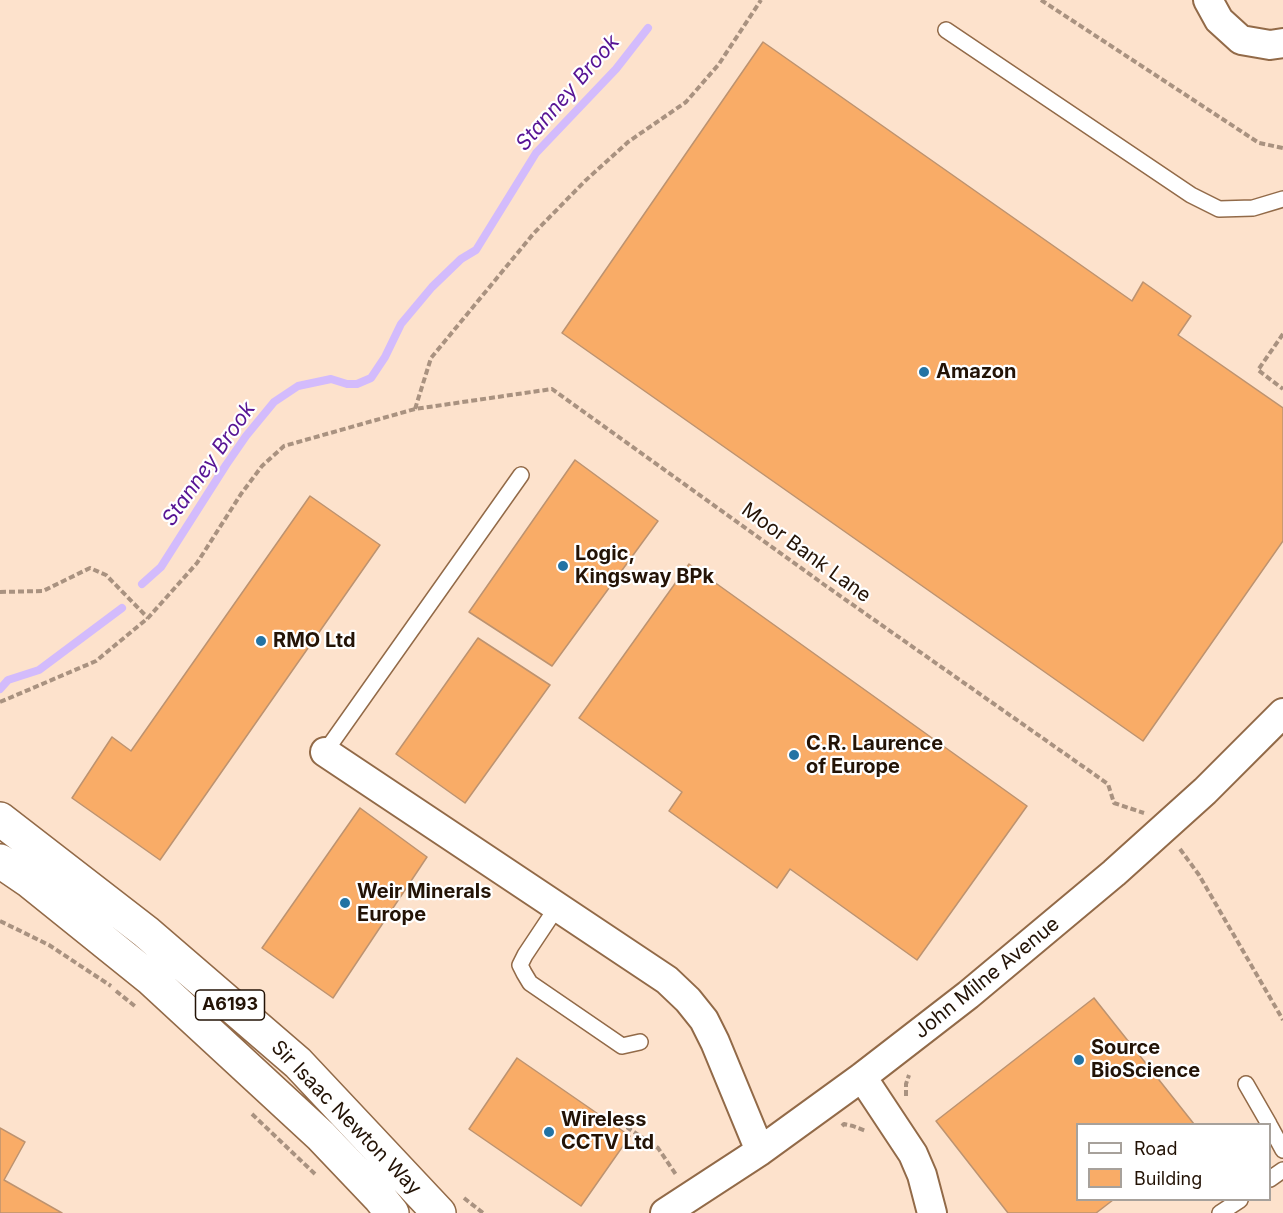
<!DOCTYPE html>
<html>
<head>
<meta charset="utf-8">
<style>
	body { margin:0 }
	#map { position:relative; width:1283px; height:1213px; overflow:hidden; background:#fde2cc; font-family:Inter,sans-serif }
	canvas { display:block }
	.legend { position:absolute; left:1076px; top:1123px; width:195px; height:78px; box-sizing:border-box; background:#fff; border:2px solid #a7a19b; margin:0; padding:8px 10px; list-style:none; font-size:18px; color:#231306 }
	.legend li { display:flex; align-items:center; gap:12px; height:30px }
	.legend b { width:30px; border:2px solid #a7a19b }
</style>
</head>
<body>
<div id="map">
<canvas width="1283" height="1213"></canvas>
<ul class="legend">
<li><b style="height:8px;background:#fff"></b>Road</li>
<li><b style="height:16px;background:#f9ac67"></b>Building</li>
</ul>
</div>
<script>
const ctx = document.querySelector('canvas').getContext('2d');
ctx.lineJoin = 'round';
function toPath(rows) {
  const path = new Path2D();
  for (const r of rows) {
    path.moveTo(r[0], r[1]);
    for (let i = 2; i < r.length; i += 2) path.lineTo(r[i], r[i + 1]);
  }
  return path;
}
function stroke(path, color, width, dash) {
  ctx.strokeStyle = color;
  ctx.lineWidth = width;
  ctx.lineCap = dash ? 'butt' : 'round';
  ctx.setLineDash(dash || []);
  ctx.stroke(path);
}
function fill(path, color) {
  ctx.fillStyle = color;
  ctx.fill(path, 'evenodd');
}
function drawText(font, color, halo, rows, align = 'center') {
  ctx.font = font + ' Inter,sans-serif';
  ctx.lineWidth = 4.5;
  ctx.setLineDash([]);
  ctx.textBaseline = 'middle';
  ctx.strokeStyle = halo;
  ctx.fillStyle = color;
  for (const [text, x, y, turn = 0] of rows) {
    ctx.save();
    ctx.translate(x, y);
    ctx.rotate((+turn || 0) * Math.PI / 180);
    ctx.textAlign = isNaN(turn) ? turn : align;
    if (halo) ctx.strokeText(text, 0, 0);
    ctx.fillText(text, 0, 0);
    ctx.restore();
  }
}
stroke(toPath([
	[142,584,161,567,226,465,246,436,274,402,298,386,331,379,347,384,357,384,371,378,385,357,401,324,432,287,461,259,476,250,536,153,616,69,648,28],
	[0,689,8,680,39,670,122,608]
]), '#d3bbfc', 8);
const building = toPath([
	[763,42,1132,301,1143,282,1191,316,1178,335,1283,408,1283,541,1143,741,562,333,763,42],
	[575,460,658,521,552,666,469,612,575,460],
	[310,496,380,545,160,860,72,798,112,737,131,751,310,496],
	[689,564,1027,806,917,960,790,869,777,888,669,811,682,792,579,718,689,564],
	[478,638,550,685,465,803,396,754,478,638],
	[360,808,427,857,333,998,262,948,360,808],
	[1094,998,1194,1124,1078,1124,1078,1200,1113,1200,1096,1213,1008,1213,936,1121,1094,998],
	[517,1058,630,1136,581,1206,469,1129,517,1058],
	[0,1128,25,1142,4,1180,62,1213,0,1213,0,1128]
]);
fill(building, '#f9ac67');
stroke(building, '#bd9370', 1.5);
const lane = toPath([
	[946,30,1191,195,1219,209,1253,208,1283,199],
	[325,752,521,475],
	[557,907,525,955,520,965,524,973,530,983,622,1046,640,1042],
	[1246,1084,1269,1124],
	[1270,1126,1283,1150],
	[1270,1179,1283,1170],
	[1220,1213,1240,1200]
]);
const street = toPath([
	[1208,0,1219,20,1241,40,1270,45,1283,43],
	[325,752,667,980,688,1000,704,1020,715,1042,760,1151],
	[862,1077,913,1154,922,1175,932,1213],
	[665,1213,760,1151,862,1077,968,995,1114,873,1205,791,1283,713]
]);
const highway = toPath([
	[0,819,146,932,298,1063,439,1213],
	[0,861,28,880,151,979,321,1136,380,1198,392,1213]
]);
stroke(lane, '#926a48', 18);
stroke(street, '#926a48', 32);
stroke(highway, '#926a48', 36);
stroke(toPath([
	[1041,0,1259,143,1283,148],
	[1283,334,1258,370,1283,389],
	[415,409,431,358,534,233,585,181,628,142,686,102,719,64,761,0],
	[0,592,43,591,90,568,106,575,148,618],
	[0,702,96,661,148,618,197,563,241,494,262,466,284,446,415,409,552,389,826,586,1108,784,1114,803,1144,813],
	[1180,849,1199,875,1283,1020],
	[0,921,49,945,111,986],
	[116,991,136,1007],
	[906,1096,906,1084,909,1075],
	[252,1114,316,1175],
	[634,1119,628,1128,658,1148,677,1176],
	[842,1126,844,1124,853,1126,866,1131],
	[464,1198,483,1213]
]), '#a99280', 4, [6, 3]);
stroke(lane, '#fff', 15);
stroke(street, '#fff', 28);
stroke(highway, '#fff', 33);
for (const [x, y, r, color] of [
	[924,372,6,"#2373a4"],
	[563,566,6,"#2373a4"],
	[261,641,6,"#2373a4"],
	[794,755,6,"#2373a4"],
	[345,903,6,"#2373a4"],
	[1079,1060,6,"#2373a4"],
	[549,1132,6,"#2373a4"]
]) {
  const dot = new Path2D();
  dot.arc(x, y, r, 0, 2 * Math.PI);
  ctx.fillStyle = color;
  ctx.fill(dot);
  stroke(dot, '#fff', 2);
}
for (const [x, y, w] of [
	[230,1005,69]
]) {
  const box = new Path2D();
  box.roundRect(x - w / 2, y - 15, w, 30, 4.5);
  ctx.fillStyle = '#fff';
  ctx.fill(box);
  stroke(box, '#231306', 1.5);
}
drawText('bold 18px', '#231306', null, [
	["A6193",230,1005]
]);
drawText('bold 20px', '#231306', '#fff', [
	["Amazon",936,372],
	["Logic,",575,554],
	["Kingsway BPk",575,577],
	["RMO Ltd",273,641],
	["C.R. Laurence",806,744],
	["of Europe",806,767],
	["Weir Minerals",357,892],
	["Europe",357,915],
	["Source",1091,1048],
	["BioScience",1091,1071],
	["Wireless",561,1120],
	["CCTV Ltd",561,1143]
], 'left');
drawText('20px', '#231306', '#fff', [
	["Moor Bank Lane",806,553,36],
	["John Milne Avenue",987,978,-39],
	["Sir Isaac Newton Way",346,1118,46]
]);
drawText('italic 21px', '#571494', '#fff', [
	["Stanney Brook",568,93,-49],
	["Stanney Brook",209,464,-55]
]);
</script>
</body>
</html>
